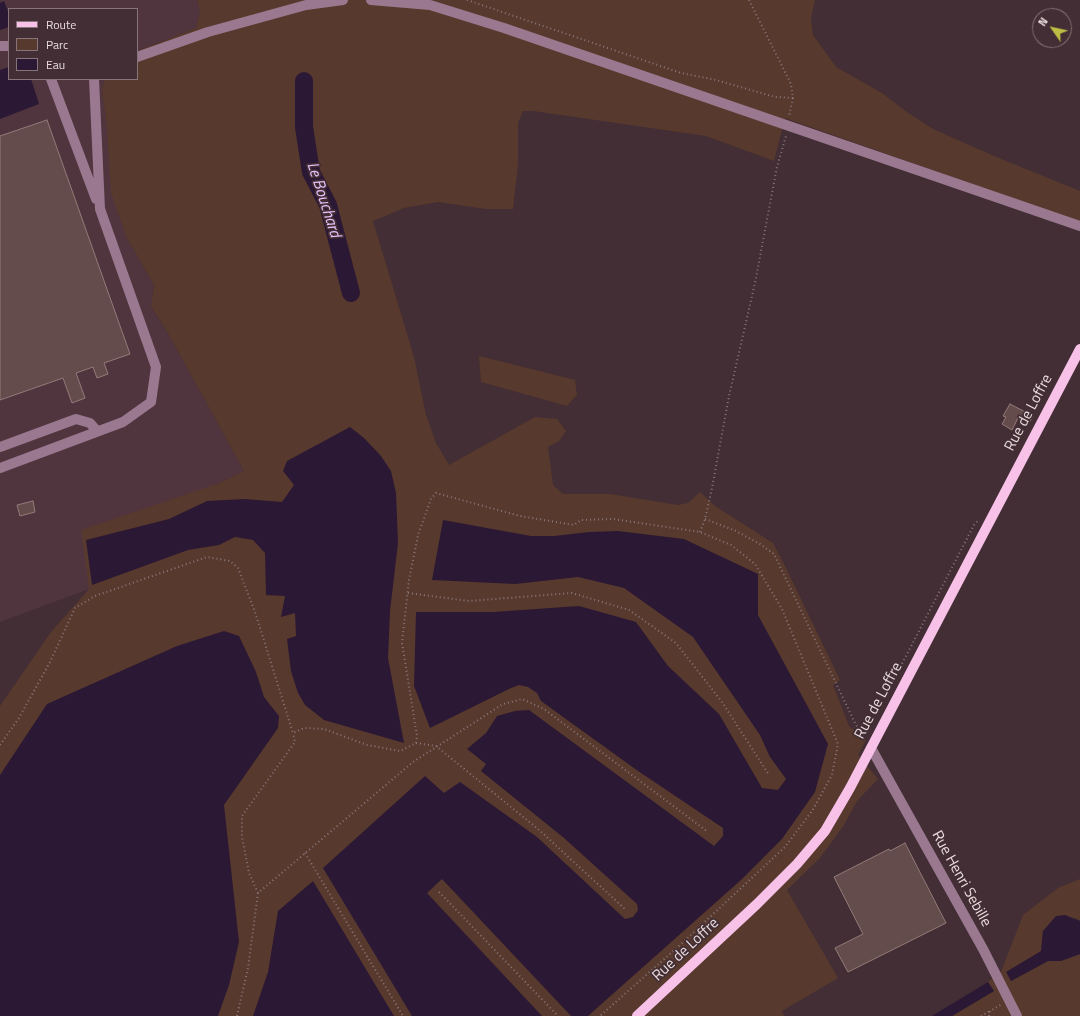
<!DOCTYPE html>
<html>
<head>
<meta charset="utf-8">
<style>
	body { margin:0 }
	#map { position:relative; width:1080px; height:1016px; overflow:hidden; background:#422e34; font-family:"Titillium Web",sans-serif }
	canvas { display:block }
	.legend { position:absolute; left:8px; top:8px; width:130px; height:72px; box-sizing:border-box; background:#422e34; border:1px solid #857478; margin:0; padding:5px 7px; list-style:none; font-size:12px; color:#e9dcdf }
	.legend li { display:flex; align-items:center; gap:8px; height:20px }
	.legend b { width:20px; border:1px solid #857478 }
	.north { position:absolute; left:1032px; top:8px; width:40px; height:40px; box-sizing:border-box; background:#422e34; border:1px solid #857478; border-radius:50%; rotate:304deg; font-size:11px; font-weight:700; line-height:16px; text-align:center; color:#e9dcdf }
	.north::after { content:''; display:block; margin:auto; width:14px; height:18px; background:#bcbf44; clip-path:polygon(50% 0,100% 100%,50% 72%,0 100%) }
</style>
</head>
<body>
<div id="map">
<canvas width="1080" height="1016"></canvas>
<ul class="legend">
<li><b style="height:5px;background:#f7c1e8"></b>Route</li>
<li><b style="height:11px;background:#58392d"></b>Parc</li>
<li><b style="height:11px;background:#2b1834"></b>Eau</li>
</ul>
<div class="north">N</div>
</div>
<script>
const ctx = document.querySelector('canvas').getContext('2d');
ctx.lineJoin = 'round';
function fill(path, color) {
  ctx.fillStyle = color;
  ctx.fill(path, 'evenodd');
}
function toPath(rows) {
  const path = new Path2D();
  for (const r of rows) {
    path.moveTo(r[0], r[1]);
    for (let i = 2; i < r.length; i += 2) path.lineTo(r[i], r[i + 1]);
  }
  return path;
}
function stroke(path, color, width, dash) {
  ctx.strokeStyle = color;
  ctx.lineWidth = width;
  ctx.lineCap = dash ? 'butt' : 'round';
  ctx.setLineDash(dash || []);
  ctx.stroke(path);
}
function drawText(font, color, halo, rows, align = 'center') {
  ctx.font = font + ' "Titillium Web",sans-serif';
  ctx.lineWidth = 3.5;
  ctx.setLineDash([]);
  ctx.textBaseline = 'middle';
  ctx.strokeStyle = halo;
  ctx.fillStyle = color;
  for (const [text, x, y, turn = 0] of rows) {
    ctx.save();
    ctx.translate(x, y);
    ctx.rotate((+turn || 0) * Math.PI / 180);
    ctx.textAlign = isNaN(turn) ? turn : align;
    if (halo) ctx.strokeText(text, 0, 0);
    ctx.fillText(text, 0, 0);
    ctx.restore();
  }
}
fill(toPath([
	[0,0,197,0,200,11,196,28,137,51,137,9,9,9,9,79,105,79,102,90,127,238,154,285,151,307,169,335,244,471,217,484,89,589,0,622]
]), '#50353e');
fill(toPath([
	[197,0,815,0,811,18,813,35,836,67,882,93,907,112,933,129,994,156,1080,191,1080,222,785,118,774,161,706,136,533,111,523,111,518,123,518,165,513,209,486,209,438,202,404,208,373,221,414,357,426,415,436,443,449,465,535,417,557,419,566,431,559,441,548,447,553,485,563,494,610,494,678,505,688,503,700,492,715,506,773,543,786,568,840,680,833,685,849,726,866,740,858,755,878,779,857,801,844,825,820,858,787,890,838,978,782,1011,784,1016,0,1016,0,706,51,632,89,589,81,530,217,484,244,471,169,335,151,306,154,285,127,238,111,193,107,125,102,90,105,79,137,79,137,51,196,28,200,11],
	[479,356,575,380,577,395,567,406,481,382],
	[1080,879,1080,921,1076,918,1043,931,1041,951,1011,981,1048,961,1061,961,1080,954,1080,1016,952,1016,994,991,988,982,1001,972,1023,915,1058,888]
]), '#58392d');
fill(toPath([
	[4,1,9,14,9,27,0,30,0,3],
	[9,67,9,79,31,79,39,104,0,119,0,70],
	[350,427,364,438,381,456,391,471,396,493,398,543,390,611,388,658,404,743,324,720,305,705,298,693,291,671,287,639,296,636,295,613,281,617,285,596,266,595,265,553,253,540,235,537,219,545,188,550,92,585,86,540,169,519,207,501,245,499,282,502,294,485,283,471,287,461],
	[443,520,531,536,554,536,589,532,618,531,684,539,758,574,758,615,828,744,815,792,782,839,741,880,588,1016,571,1016,442,879,427,893,542,1016,412,1016,323,868,425,776,444,793,460,782,537,837,625,919,633,917,638,910,637,904,564,838,481,771,486,764,467,749,486,733,497,716,515,711,529,710,714,846,723,836,723,828,638,771,541,701,537,693,528,687,519,685,509,689,430,728,414,686,416,612,493,612,579,606,636,622,668,666,719,714,762,788,778,790,786,779,770,757,760,735,693,637,624,588,578,577,515,584,432,580],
	[224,631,239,636,256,672,264,697,279,716,278,728,224,805,239,942,229,985,218,1016,0,1016,0,775,47,704,177,646],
	[313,881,394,1016,253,1016,268,972,278,911],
	[1065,915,1080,921,1080,954,1061,961,1048,961,1011,981,1006,972,1041,951,1043,931,1056,916],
	[988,982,994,991,952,1016,932,1016]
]), '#2b1834');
stroke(toPath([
	[304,81,304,127,311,172,328,205,351,293]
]), '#2b1834', 18);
const building = toPath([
	[47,120,130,354,104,363,108,374,97,378,93,367,76,373,85,398,72,403,63,378,0,400,0,136,47,120],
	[1010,404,1033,416,1029,423,1018,418,1012,430,1002,424,1006,417,1003,416,1010,404],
	[33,501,35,512,20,516,17,505,33,501],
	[905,843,946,923,848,972,835,948,863,934,834,877,889,849,890,851,905,843]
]);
fill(building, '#634c4b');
stroke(building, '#947b7a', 1);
stroke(toPath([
	[467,0,681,73,716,80,775,97,793,98],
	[749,0,791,84,793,98,789,116],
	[705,519,736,531,760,544,774,554,855,723,859,730,863,732,869,728],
	[700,532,705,519,712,488,729,396,755,283,777,167,786,136],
	[408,593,469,601,572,593,629,610,676,643,722,702,769,775],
	[891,685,974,525,977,522,979,522],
	[416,743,436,746,538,829,625,909],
	[0,745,19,718,50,662,75,608,95,596,207,557,230,561,238,568,255,612,293,733,304,728,324,729,367,745,400,751,416,743,417,736,402,643,409,580,418,535,431,499,436,493,520,516,574,525,581,520,613,519,700,532,731,545,755,564,782,609,838,744,832,775,812,811,785,847,680,945,600,1016],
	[305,853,403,1016],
	[439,892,558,1016],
	[258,893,249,873,242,837,242,816,295,742,293,733],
	[237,1016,248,968,258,893,413,762,503,704,522,699,544,709,708,832],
	[981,1016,990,1011],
	[989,1016,990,1011,1002,1004]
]), '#88777c', 2, [1, 3]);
stroke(toPath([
	[371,0,430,5,504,28,1080,226],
	[0,46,9,46],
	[137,57,208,32,306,5,343,0],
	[51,79,96,199],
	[0,447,76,419,90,423,97,431],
	[0,468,123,422,151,402,156,367,100,209,94,79],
	[871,748,983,949,1017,1016]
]), '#9a7990', 10);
stroke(toPath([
	[637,1016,757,904,797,864,825,831,850,788,1080,349]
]), '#f7c1e8', 10);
drawText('15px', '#e9dcdf', '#422e34', [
	["Rue de Loffre",1029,413,-62],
	["Rue de Loffre",879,701,-62],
	["Rue Henri Sebille",961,879,61],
	["Rue de Loffre",686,950,-43]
]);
drawText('italic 16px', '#e9c3fc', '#422e34', [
	["Le Bouchard",323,200,72]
]);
</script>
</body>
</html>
